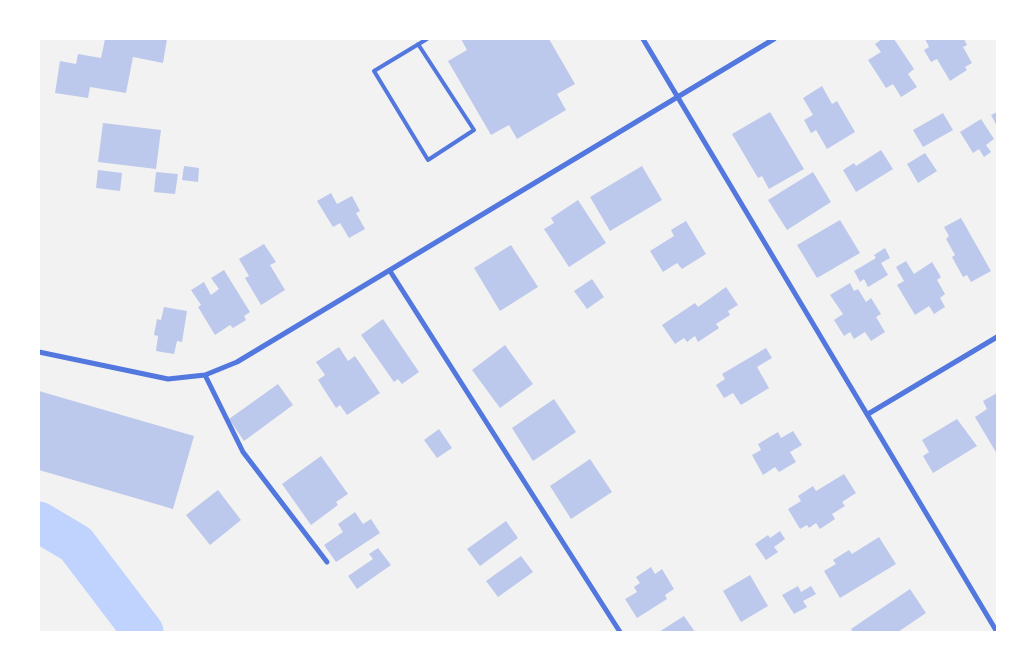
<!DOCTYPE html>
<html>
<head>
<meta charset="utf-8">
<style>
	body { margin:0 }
	#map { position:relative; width:1036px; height:671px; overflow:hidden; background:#f2f2f2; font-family:"Playfair Display",serif }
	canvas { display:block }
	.frame { position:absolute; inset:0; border:40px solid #fff; pointer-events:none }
</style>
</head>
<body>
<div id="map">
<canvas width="1036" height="671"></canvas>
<div class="frame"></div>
</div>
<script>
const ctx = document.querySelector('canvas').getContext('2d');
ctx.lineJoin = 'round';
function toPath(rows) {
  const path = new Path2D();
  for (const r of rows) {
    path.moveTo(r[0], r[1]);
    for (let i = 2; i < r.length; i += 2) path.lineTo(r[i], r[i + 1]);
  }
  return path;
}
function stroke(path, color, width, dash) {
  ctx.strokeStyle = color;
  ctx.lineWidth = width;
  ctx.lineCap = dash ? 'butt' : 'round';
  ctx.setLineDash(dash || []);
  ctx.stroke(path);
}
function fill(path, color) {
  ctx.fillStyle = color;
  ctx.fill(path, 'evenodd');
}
stroke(toPath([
	[39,522,76,544,143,632]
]), '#bfd3fe', 41);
fill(toPath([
	[105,39,167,39,163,63,133,57,126,93,90,87,88,98,55,93,60,61,76,64,78,54,101,58],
	[461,39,549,39,575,84,557,94,566,110,517,139,509,125,491,135,448,61,467,50],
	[882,39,894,39,914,69,908,74,917,87,901,97,893,84,886,88,868,60,881,52,875,44],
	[925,39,964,39,967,45,963,47,972,63,965,67,967,70,950,81,937,59,931,62,924,50,929,47],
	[822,86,832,104,837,101,855,132,827,149,816,130,811,133,804,120,813,115,803,98],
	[770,112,804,169,769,189,762,176,758,178,732,134],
	[997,112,997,126,991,115],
	[943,113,953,130,923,147,913,130],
	[981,119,994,139,986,145,991,152,984,157,979,149,973,153,960,132],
	[103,123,161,130,156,169,98,162],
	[881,150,893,169,856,192,843,170,854,163,856,166],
	[925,153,937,171,918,183,907,164],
	[184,166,199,168,198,182,182,180],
	[642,166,662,200,610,231,590,197],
	[98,170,122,173,120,191,96,188],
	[156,172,178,174,175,194,154,192],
	[813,172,831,202,787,230,768,200],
	[331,193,337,204,352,196,360,211,356,213,365,229,349,238,340,223,333,227,317,201],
	[578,200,606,243,569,267,544,229,554,223,551,218],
	[961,218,991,271,971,282,967,275,963,277,952,257,955,255,946,239,949,236,944,227],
	[840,220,860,253,817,278,797,245],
	[686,221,706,254,682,269,677,263,663,272,650,251,674,236,671,230],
	[264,244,276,262,270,265,285,290,261,305,245,278,249,276,239,259],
	[511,245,538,287,500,311,474,268],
	[885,248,890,258,881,263,888,275,868,287,864,279,860,282,854,271,876,258,874,255],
	[906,261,914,274,932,262,941,277,937,280,945,294,940,298,945,307,934,314,929,306,915,315,897,285,904,281,896,267],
	[224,270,250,312,244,316,246,320,233,328,230,325,215,335,198,307,201,305,191,290,204,282,211,295,219,289,211,278],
	[592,279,604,297,587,309,574,291],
	[850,283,854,291,858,289,866,302,871,298,881,314,876,317,885,332,871,341,865,332,854,339,850,332,844,336,834,320,843,314,830,295],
	[726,287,738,305,728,311,730,315,716,324,719,328,698,342,695,336,687,342,684,338,675,344,662,325,695,303,698,307],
	[164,307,187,311,182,342,177,341,174,354,156,351,158,336,154,335,157,319,161,320],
	[383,319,419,372,402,384,398,379,394,382,361,335],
	[505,345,533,384,500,408,472,370],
	[339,347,348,361,355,356,380,393,347,415,340,405,336,408,318,380,325,375,316,362],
	[766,348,772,358,757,367,769,388,741,405,733,393,724,398,716,385,725,379,722,374],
	[278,384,293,405,244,441,229,419],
	[39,391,194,436,173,509,39,470],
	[997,393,997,454,975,417,987,409,983,401],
	[554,399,576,432,533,461,512,428],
	[957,419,977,446,933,473,923,456,929,452,922,440],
	[439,429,452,448,437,458,424,440],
	[793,431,802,445,790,452,796,462,779,472,775,467,763,475,752,455,761,450,758,444,778,432,781,438],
	[321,456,348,494,336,502,338,505,311,525,282,484],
	[590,459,612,492,571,519,550,486],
	[844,474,856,493,842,502,845,506,832,514,835,519,820,529,816,523,809,528,807,525,800,529,788,509,801,501,798,496,813,486,816,491],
	[218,490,241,520,210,545,186,515],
	[355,512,363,524,371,519,380,533,336,562,324,545,343,532,338,524],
	[506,521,518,538,480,566,467,549],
	[780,531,785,539,774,547,778,552,766,560,755,544,768,535,770,538],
	[879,537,896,564,840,598,824,571,836,564,833,560,849,550,852,554],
	[378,548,391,565,357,589,348,576,373,559,369,554],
	[521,556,533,572,498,597,486,581],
	[651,567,655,574,662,569,674,589,665,595,667,599,637,618,625,599,637,592,634,587,640,583,636,577],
	[750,575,768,606,741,622,723,591],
	[798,586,801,592,811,586,816,594,803,601,807,607,794,614,782,595],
	[910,589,926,613,898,632,853,632,851,629],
	[684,616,695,632,659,632]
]), '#bdc9ec');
stroke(toPath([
	[418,44,474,130,428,160,374,71,427,39]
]), '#5277de', 4);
stroke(toPath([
	[643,39,997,632],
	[390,271,620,632],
	[39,352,168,379,205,375,237,362,774,39],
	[205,375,243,452,327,562],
	[868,414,997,337]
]), '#5277de', 5);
</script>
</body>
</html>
